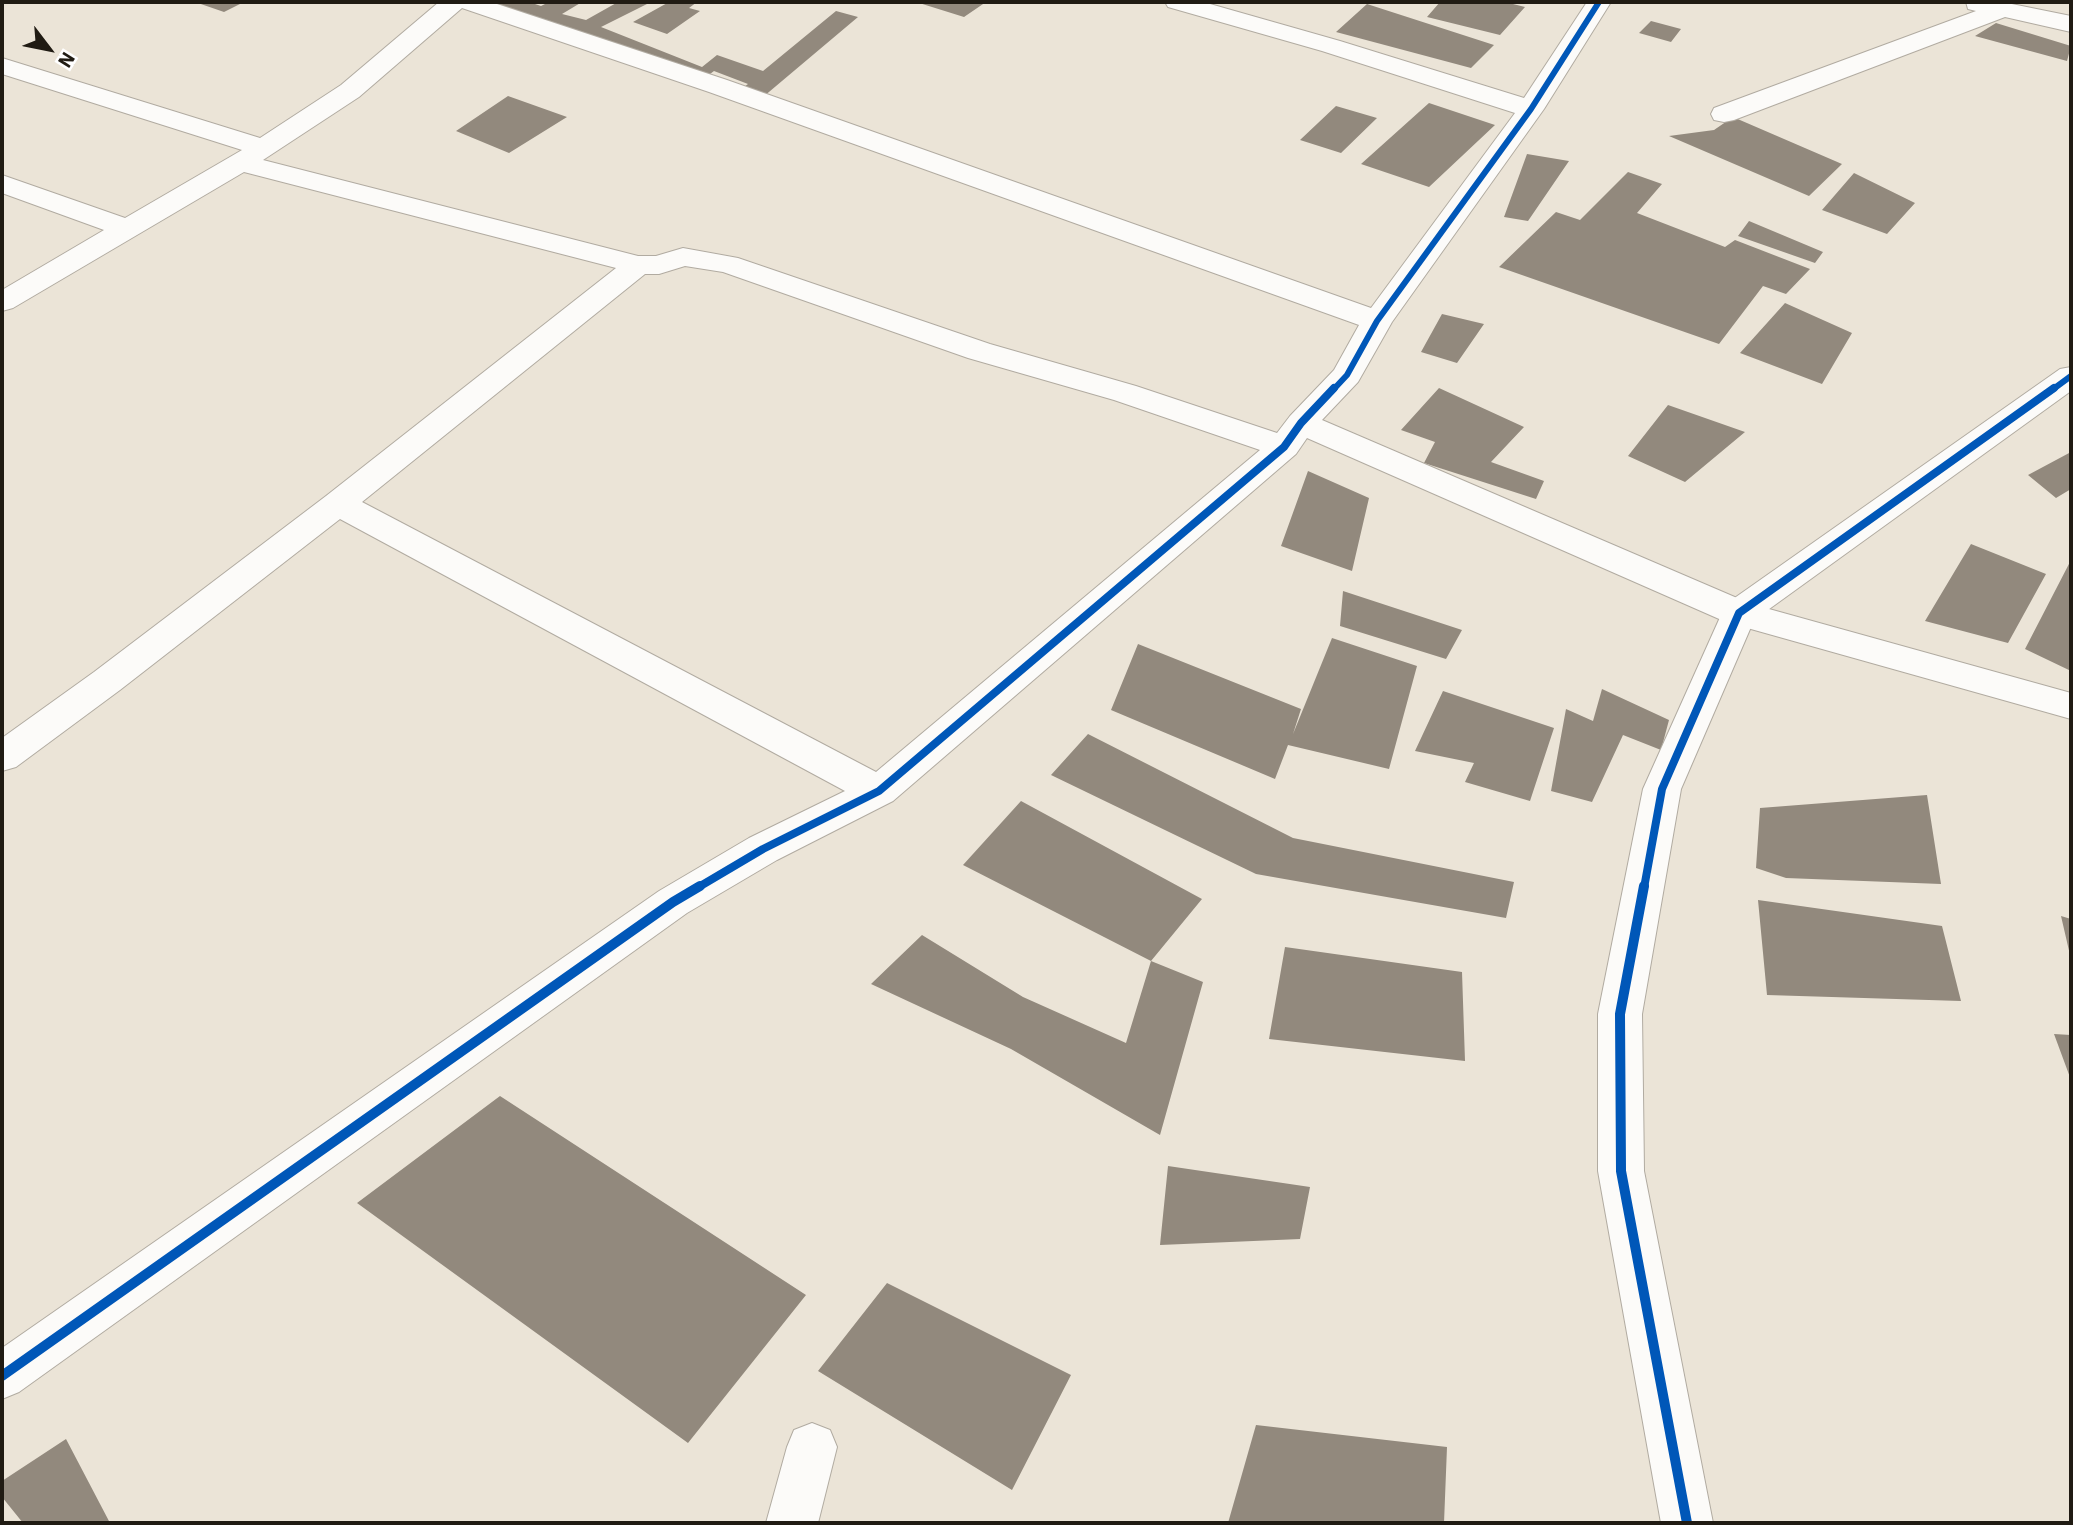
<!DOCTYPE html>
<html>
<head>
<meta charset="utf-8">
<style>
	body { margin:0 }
	#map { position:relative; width:2073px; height:1525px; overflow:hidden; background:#ebe4d7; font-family:"IBM Plex Sans",sans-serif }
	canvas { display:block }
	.frame { position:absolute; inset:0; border:4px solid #201b13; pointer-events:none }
	.north { position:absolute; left:14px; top:14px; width:70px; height:70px; -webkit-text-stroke:5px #fff; paint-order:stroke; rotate:122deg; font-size:19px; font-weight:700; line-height:28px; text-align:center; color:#201b13 }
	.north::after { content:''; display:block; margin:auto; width:24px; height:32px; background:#201b13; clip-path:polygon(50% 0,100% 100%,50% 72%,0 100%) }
</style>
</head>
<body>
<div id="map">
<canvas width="2073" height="1525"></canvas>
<div class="frame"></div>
<div class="north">N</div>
</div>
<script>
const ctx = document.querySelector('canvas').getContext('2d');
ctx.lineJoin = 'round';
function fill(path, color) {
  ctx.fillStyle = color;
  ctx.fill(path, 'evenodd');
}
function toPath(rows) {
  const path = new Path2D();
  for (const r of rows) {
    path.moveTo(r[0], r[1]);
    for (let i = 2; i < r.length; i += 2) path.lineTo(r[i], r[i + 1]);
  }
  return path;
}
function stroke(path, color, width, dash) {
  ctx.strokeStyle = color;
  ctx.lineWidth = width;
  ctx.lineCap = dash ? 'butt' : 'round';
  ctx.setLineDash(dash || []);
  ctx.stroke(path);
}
fill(toPath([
	[195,2,244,2,224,12],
	[486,2,529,2,541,6,549,2,582,2,562,14,586,20,618,2,651,2,601,27,702,67,717,55,763,71,836,11,858,17,763,97,741,89,748,84,714,71,702,80],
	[669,2,697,2,689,8,700,11,667,34,633,22],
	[916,2,986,2,964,17],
	[1440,2,1505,2,1525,7,1500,35,1427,17],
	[1367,4,1494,45,1471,68,1336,32],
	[1651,21,1681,29,1671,42,1639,33],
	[1996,23,2071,46,2067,61,1975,36],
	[508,96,567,117,509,153,456,131],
	[1429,103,1495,125,1429,187,1361,164],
	[1336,106,1377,118,1341,153,1300,140],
	[1733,117,1842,164,1809,196,1669,136,1714,130],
	[1527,154,1569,161,1528,221,1504,217],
	[1628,172,1662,184,1637,213,1725,247,1735,240,1810,269,1786,294,1763,286,1719,344,1499,267,1556,212,1580,220],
	[1854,173,1915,203,1887,234,1822,210],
	[1749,221,1823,252,1815,263,1738,236],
	[1785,303,1852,333,1822,384,1740,353],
	[1442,314,1484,324,1457,363,1421,352],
	[1439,388,1524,427,1491,462,1544,481,1536,499,1424,463,1435,442,1401,430],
	[1668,405,1745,432,1685,482,1628,456],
	[2071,452,2071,489,2056,498,2028,475],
	[1308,471,1369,498,1352,571,1281,546],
	[1971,544,2046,574,2008,643,1925,621],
	[2071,560,2071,671,2025,649],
	[1343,591,1462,630,1446,659,1340,626],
	[1332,638,1417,666,1389,769,1288,745,1275,779,1111,710,1138,644,1301,709,1293,734],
	[1602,689,1669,720,1661,750,1623,735,1592,802,1551,791,1566,709,1593,721],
	[1443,691,1554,728,1530,801,1465,782,1474,763,1415,751],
	[1088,734,1293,838,1514,882,1506,918,1256,874,1051,775],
	[1927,795,1941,884,1786,878,1756,868,1760,808],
	[1021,801,1202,899,1151,961,1203,982,1160,1135,1011,1049,871,984,922,935,1023,997,1126,1043,1151,961,963,865],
	[1758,900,1942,926,1961,1001,1767,995],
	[2061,916,2071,919,2071,954,2070,955],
	[1285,947,1462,972,1465,1061,1269,1039],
	[2054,1034,2071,1035,2071,1080],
	[500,1096,806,1295,688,1443,357,1203],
	[1168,1166,1310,1187,1300,1239,1160,1245],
	[887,1283,1071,1375,1012,1490,818,1371],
	[1256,1425,1447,1447,1444,1523,1228,1523],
	[66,1439,110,1523,23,1523,2,1497,2,1481]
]), '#92897d');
const minor = toPath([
	[439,2,491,2,727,80,1371,308,1515,113,1322,51,1168,7,1165,2,1203,2,1340,41,1524,98,1587,2,1611,2,1544,109,1392,322,1358,382,1322,420,1751,604,2071,693,2071,719,1726,622,1307,438,1296,454,893,801,777,860,687,913,19,1392,2,1399,2,1348,659,891,749,838,845,791,340,519,120,690,16,767,2,771,2,738,94,672,326,496,616,268,244,172,13,308,2,311,2,290,104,230,2,193,2,175,125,218,242,150,2,74,2,58,260,138,341,85,439,2],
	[462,8,709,92,1359,325,1334,370,1290,416,1277,433,1136,386,990,344,738,258,683,248,656,256,638,256,263,160,359,97,462,8],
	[685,266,723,272,968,358,1114,400,1260,450,876,772,362,502,645,274,659,274,685,266],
	[1966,2,2002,2,2071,16,2071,32,2005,17,1734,120,1724,122,1714,120,1711,114,1714,108,1976,11,1968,9,1966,2],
	[812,1423,830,1430,837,1447,818,1523,766,1523,787,1447,794,1430,812,1423]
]);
const tertiary = toPath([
	[2071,367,2071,391,1754,620,1681,789,1642,1014,1644,1171,1713,1523,1661,1523,1598,1171,1598,1014,1643,789,1726,604,2060,369,2071,367]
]);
stroke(minor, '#b1aba1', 2);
stroke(tertiary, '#b1aba1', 2);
fill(minor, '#fcfbf9');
fill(tertiary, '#fcfbf9');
stroke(toPath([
	[1333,390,1347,375,1377,321,1531,109,1599,2],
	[2052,390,2071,376]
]), '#0057b8', 6);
stroke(toPath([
	[697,888,763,849,879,791,1284,447,1301,423,1334,388],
	[1644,888,1662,789,1739,613,2054,388]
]), '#0057b8', 8);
stroke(toPath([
	[1644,886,1620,1014,1621,1171,1687,1523],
	[2,1376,673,902,700,886]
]), '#0057b8', 10);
</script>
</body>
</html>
